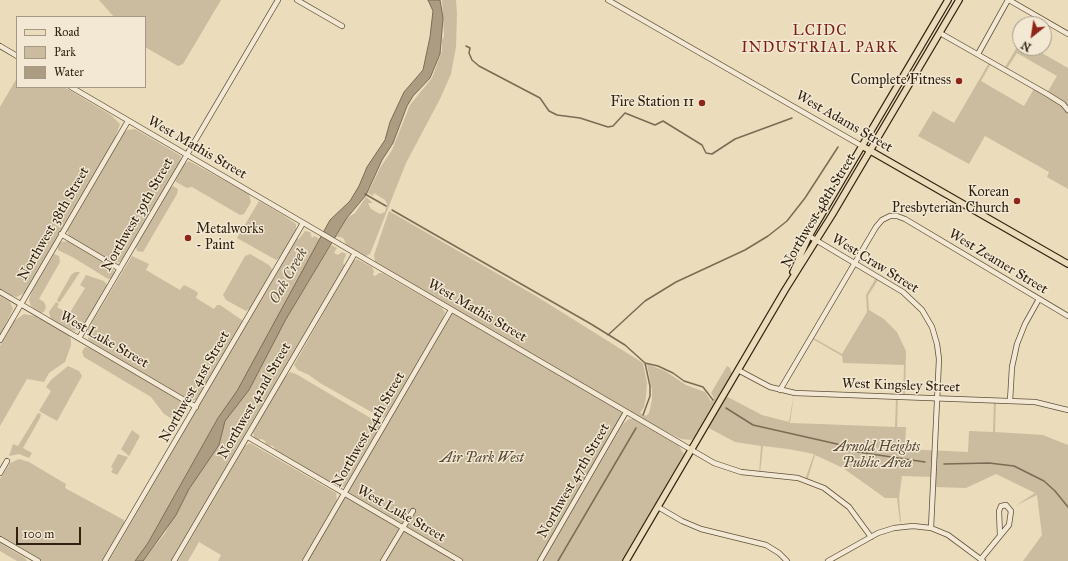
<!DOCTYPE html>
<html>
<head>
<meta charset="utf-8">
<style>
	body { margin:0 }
	#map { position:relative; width:1068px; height:561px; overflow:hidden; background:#ebdcbc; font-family:"IM FELL Great Primer",serif }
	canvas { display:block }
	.legend { position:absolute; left:16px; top:16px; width:130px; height:72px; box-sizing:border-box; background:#f2e8d3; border:1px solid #a59885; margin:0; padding:5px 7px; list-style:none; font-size:12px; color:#312110 }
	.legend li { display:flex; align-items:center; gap:8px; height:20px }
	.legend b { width:20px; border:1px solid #a59885 }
	.north { position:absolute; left:1012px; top:16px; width:40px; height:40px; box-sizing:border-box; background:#f2e8d3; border:1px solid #a59885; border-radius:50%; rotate:210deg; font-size:11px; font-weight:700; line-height:16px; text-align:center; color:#312110 }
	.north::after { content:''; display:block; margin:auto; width:14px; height:18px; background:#8f2418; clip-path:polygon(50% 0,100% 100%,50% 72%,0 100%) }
	.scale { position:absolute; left:16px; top:527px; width:65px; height:18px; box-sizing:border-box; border:2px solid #312110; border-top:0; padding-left:5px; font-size:12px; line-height:14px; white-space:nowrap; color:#312110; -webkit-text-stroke:3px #f2e8d3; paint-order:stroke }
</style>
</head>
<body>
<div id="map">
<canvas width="1068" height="561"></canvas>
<ul class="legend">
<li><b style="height:5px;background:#ebdcbc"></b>Road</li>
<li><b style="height:11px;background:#cbbc9f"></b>Park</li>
<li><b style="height:11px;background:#ac9c82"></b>Water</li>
</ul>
<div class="north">N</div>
<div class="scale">100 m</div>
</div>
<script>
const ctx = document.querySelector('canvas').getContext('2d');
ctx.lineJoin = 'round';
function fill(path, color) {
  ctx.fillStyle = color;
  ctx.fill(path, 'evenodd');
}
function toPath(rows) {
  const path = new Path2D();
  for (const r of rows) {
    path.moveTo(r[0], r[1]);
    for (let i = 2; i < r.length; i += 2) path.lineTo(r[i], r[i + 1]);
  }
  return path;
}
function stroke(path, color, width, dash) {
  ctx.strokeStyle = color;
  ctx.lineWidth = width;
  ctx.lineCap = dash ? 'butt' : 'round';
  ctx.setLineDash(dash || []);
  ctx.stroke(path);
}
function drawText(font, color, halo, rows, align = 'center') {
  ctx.font = font + ' "IM FELL Great Primer",serif';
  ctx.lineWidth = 3;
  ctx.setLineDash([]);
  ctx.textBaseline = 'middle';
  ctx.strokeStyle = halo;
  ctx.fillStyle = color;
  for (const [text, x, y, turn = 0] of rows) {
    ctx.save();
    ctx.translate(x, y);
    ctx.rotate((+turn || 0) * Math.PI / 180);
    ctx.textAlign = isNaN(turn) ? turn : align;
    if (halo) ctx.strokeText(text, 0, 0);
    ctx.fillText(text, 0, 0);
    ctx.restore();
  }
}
fill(toPath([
	[99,0,221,0,183,64,178,66,145,47,145,17,114,17],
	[442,0,456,0,457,13,456,47,451,74,440,99,406,163,370,254,366,256,346,245,344,239,341,237,336,237,346,219,355,213,366,197,373,203,368,203,371,209,380,214,385,212,387,204,385,200,374,193,373,196,368,193,380,168,392,150,410,105,432,78,442,51,442,40,444,36],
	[1020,42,1020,48,1033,48,1068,68,1068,189,1047,177,1049,172,985,136,969,164,918,136,933,111,954,123,990,61,992,62,981,81,1024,106,1035,87,1047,93,1057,76,1017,53,1006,70,1004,69],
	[17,78,17,87,64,87,111,115,120,124,114,141,26,292,17,297,9,295,0,290,0,107],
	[135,129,181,156,180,162,127,253,120,262,114,263,70,237,67,231,124,133,127,130],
	[189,161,249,194,251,202,244,214,240,215,192,187,187,188,176,182,175,179,184,164],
	[173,186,178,189,177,194,143,252,137,251,136,247,170,188],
	[259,201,283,215,296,224,296,229,291,241,281,257,276,260,237,238],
	[389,211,536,296,643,363,647,383,646,397,644,407,640,413,646,416,649,413,652,400,652,390,647,364,665,371,686,385,705,392,711,401,714,398,711,393,727,366,730,368,732,374,694,438,691,440,681,439,657,427,379,264,375,262,374,255],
	[305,231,310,232,312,238,314,236,320,239,313,255,237,391,218,418,148,543,135,561,109,561,297,238,299,239],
	[69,241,112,267,115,273,112,278,108,279,74,258,58,250,58,246,61,242],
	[331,245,337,248,334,253,338,255,342,252,346,254,343,263,345,265,172,561,143,561,165,533,189,489,219,445,225,421,249,390,286,319],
	[54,254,59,256,60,262,39,299,44,302,46,307,44,312,40,313,31,306,29,300,32,291],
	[250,254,269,265,272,269,272,273,251,308,246,311,226,300,223,295,245,256],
	[132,256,149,264,146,270,180,290,184,285,194,290,198,293,196,298,214,309,217,305,220,305,242,320,242,324,199,398,196,400,190,401,90,342,88,339,88,329],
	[357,259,372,267,374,271,373,275,375,276,379,273,382,273,441,307,445,312,441,324,387,416,382,418,320,383,309,375,298,370,294,365,353,261],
	[75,272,80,272,60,302,58,302,57,300,71,275],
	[86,275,104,281,107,285,83,327,78,331,71,330,51,320,49,312,56,302,59,304,57,307,69,314,85,288,80,285],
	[877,276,879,278,868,296,869,310,884,319,897,332,906,351,905,397,903,397,904,365,843,363,842,356,811,338,812,337,842,354,867,312,866,295],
	[0,296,10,302,13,309,0,335],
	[451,310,626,412,540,561,305,561],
	[24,314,35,316,68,335,71,339,71,345,65,362,49,373,44,382,27,379,0,426,0,346,14,321],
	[85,347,89,348,185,403,188,409,183,418,179,420,172,419,164,414,151,397,84,357,82,352],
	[68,366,79,371,82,376,57,421,39,411,51,391,46,387,51,380],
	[290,372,296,374,379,423,379,431,346,487,337,487,277,452,273,446,266,445,265,441,262,439,257,440,254,437,253,432,285,377],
	[794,393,790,423,820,424,895,427,896,397,898,397,897,427,906,427,905,449,968,452,969,431,993,432,994,400,996,400,995,432,1043,435,1068,445,1068,561,1023,561,1042,535,1037,495,1015,506,1035,493,996,474,966,488,933,487,934,477,902,476,899,498,901,522,900,522,897,498,885,498,843,468,815,455,807,481,805,480,814,454,788,449,763,446,760,474,759,474,761,446,735,442,705,426,724,395,762,415,789,422],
	[38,413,41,414,40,418,23,448,32,453,29,458,19,454,9,456,13,444,18,446],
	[629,419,633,419,679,446,684,454,622,561,543,561,623,424],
	[132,430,140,436,129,456,121,449],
	[250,443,336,493,337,502,306,556,301,561,218,561,221,555,199,542,188,561,178,561,245,446],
	[118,454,128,457,117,475,111,472,113,469,111,467],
	[19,459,29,462,66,484,65,488,124,520,124,526,104,561,42,561,0,537,0,479,10,463],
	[0,543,25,558,27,561,17,561,0,551]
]), '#cbbc9f');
const water = toPath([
	[428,0,440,0,443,18,440,54,430,78,413,96,407,106,393,143,382,160,366,195,346,219,286,319,249,390,225,421,219,445,189,489,176,515,143,561,135,561,148,543,218,418,237,391,330,220,350,201,359,186,367,167,385,140,390,122,404,92,423,70,430,37,433,11,428,0]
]);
fill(water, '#ac9c82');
stroke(water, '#7b6b54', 1);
stroke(toPath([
	[466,46,470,48,469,53,472,60,479,66,540,98,549,111,557,115,580,118,608,127,613,126,625,113,655,125,663,121,702,145,706,153,712,154,735,139,792,118],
	[365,194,386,206],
	[392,210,591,324,625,345,645,363,658,366,673,373,684,381,703,387,713,400],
	[608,335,645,301,676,282,745,250,768,236,787,221,805,198,838,147],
	[726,408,753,425,837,444,858,452,925,462],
	[643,415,650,396,650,386,645,363],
	[944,464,989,463,1014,466,1044,481,1055,491,1068,507],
	[558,561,636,428]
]), '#7b6b54', 1.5);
const minor = toPath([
	[297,0,342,26],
	[608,0,862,146],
	[1009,0,1068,34],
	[940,33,1047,94,1063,104,1068,110],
	[0,46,17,56],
	[978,54,1008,0],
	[71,87,714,463,741,472,798,478,824,488,849,507,871,537],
	[61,234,120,269],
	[809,236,903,292,922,310,932,327,937,344,939,359,931,528],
	[0,292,196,407],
	[79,338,278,0],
	[0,340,128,121],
	[738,370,770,387,795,393,1035,402,1068,410],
	[780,390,876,227,882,220,890,216,897,216,905,219,1068,316],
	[1010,401,1012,367,1017,344,1025,324,1039,299],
	[248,437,460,561],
	[0,473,7,461],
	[658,507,682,521,701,529,766,545,779,553,787,561],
	[0,539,38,561],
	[981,559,1004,531,1009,525,1011,511,1006,505,1001,506,999,511,1000,536],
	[105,561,303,223],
	[174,561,355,253],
	[305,561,451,310],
	[383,561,413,511],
	[540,561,626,412],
	[828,561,878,533,894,528,913,526,931,528,948,535,983,561]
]);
const major = toPath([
	[862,146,1068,264],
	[793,272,809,236,948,0],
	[626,561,785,290,832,215,959,0]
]);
stroke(minor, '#60503b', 6);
stroke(major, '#312110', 8);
stroke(minor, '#f2e8d3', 4.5);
stroke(major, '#ebdcbc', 5.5);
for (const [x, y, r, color] of [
	[959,81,4,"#8f2418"],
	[702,103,4,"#8f2418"],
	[1017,201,4,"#8f2418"],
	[188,238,4,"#8f2418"]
]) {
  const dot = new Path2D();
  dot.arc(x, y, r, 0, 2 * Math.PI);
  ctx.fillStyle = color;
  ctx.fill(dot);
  stroke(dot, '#f2e8d3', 1.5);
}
drawText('14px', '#312110', '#f2e8d3', [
	["Complete Fitness",951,81],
	["Fire Station 11",694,103],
	["Korean",1009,193],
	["Presbyterian Church",1009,209],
	["Metalworks",196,230,"left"],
	["- Paint",196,246,"left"]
], 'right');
drawText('14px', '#312110', '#f2e8d3', [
	["West Adams Street",844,122,30],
	["West Mathis Street",197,148,30],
	["Northwest 48th Street",819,211,-59],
	["Northwest 39th Street",138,215,-60],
	["Northwest 38th Street",54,224,-60],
	["West Zeamer Street",998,262,31],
	["West Craw Street",875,264,32],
	["West Mathis Street",477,311,30],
	["West Luke Street",104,340,30],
	["West Kingsley Street",901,386,2],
	["Northwest 41st Street",195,387,-60],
	["Northwest 42nd Street",255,401,-60],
	["Northwest 44th Street",369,430,-60],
	["Northwest 47th Street",574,481,-60],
	["West Luke Street",401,514,30]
]);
drawText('italic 14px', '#584834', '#f2e8d3', [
	["Arnold Heights",877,448],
	["Public Area",877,464],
	["Air Park West",482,459]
]);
ctx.letterSpacing = '1px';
drawText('15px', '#7a1f14', '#f2e8d3', [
	["LCIDC",820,31],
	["INDUSTRIAL PARK",820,48]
]);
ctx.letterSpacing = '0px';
drawText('italic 15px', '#5c4c38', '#f2e8d3', [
	["Oak Creek",289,276,-60]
]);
</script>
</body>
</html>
